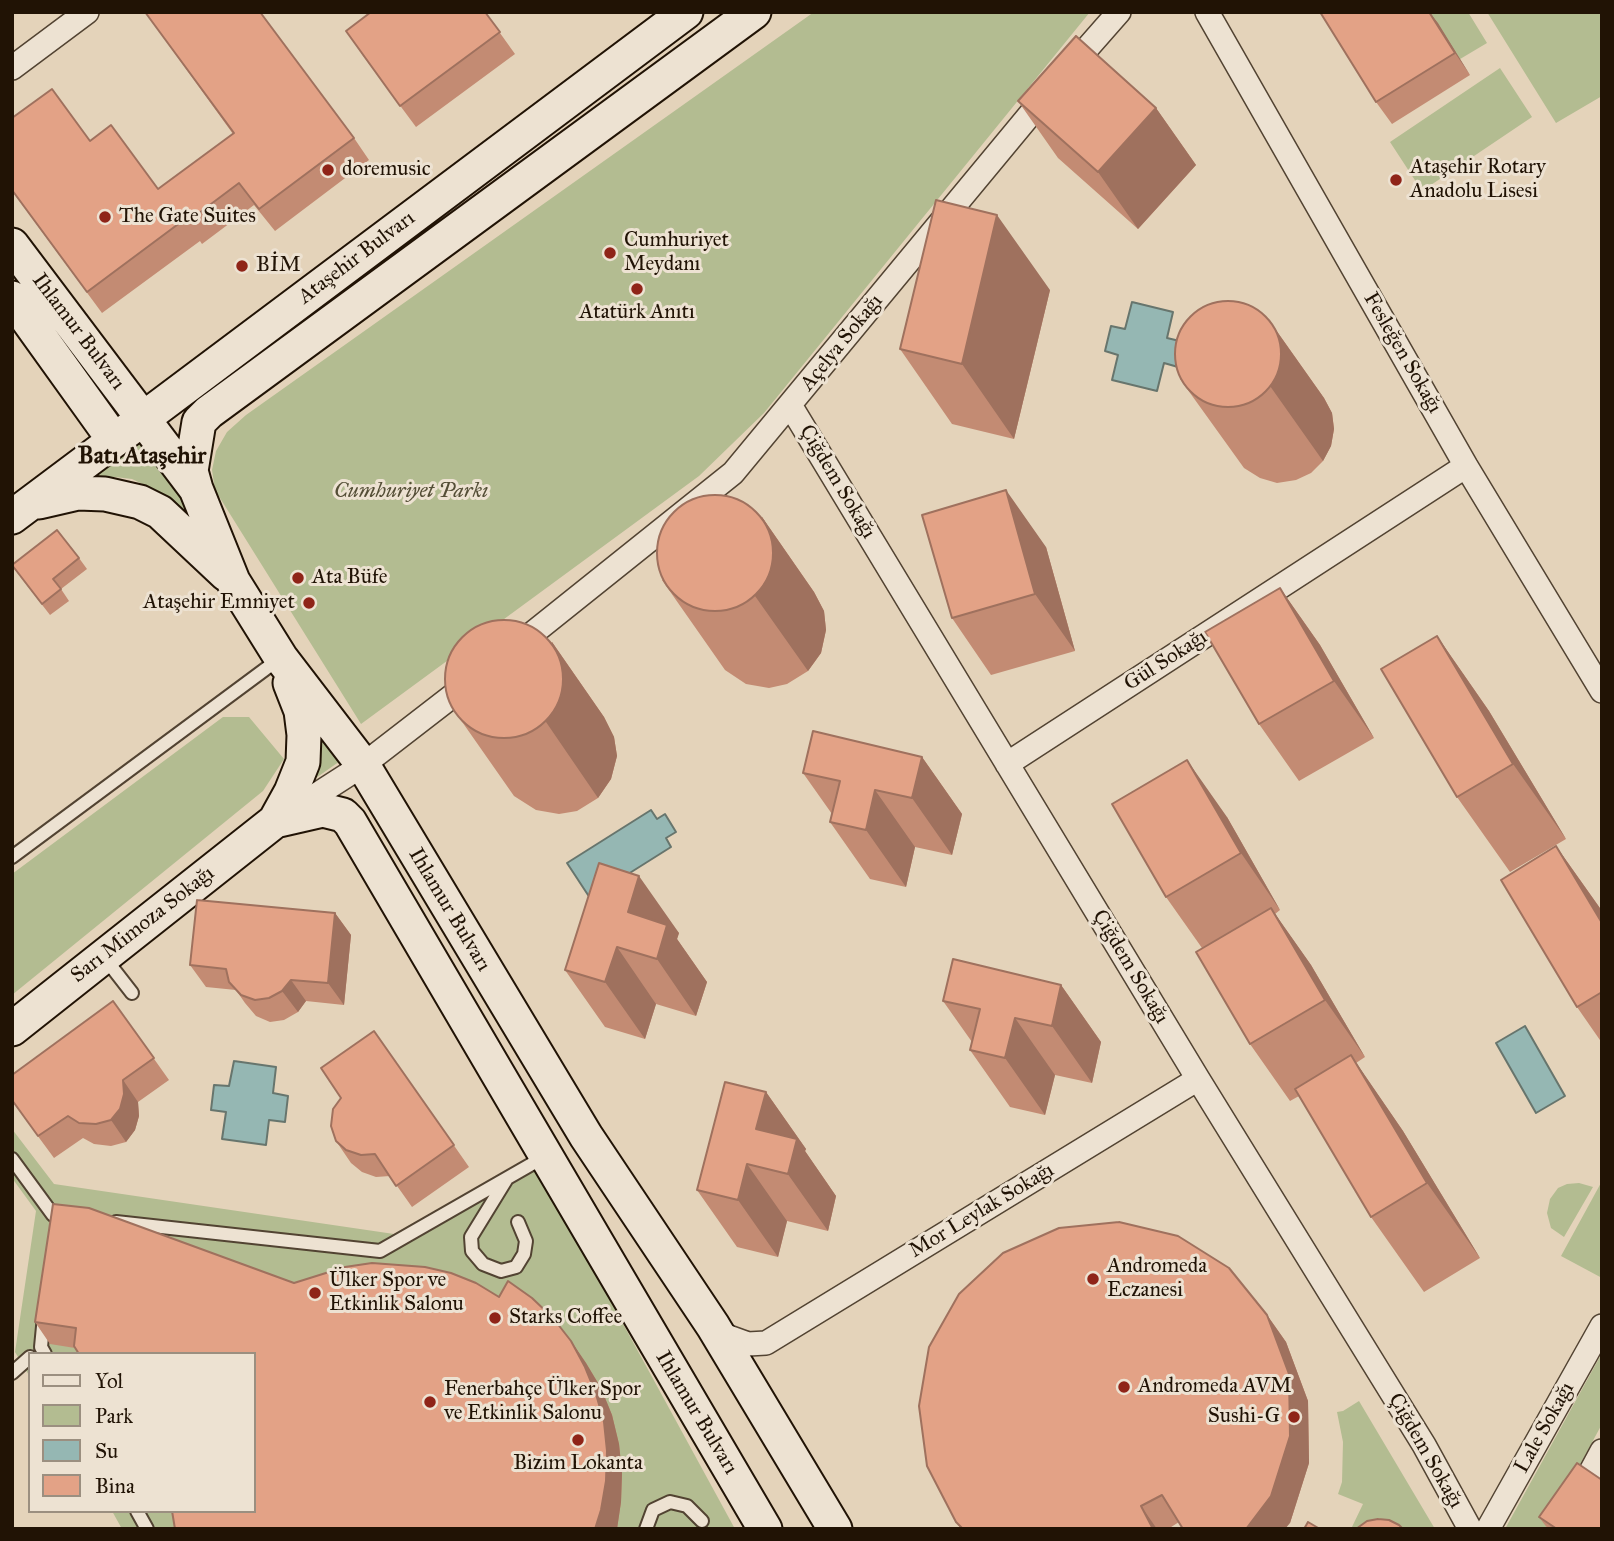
<!DOCTYPE html>
<html>
<head>
<meta charset="utf-8">
<style>
	body { margin:0 }
	#map { position:relative; width:1614px; height:1541px; overflow:hidden; background:#e4d3ba; font-family:"IM FELL Great Primer",serif }
	canvas { display:block }
	.frame { position:absolute; inset:0; border:14px solid #211305; pointer-events:none }
	.legend { position:absolute; left:28px; top:1352px; width:228px; height:161px; box-sizing:border-box; background:#ede2d2; border:2px solid #9b8f80; margin:0; padding:9px 12px; list-style:none; font-size:21px; color:#211305 }
	.legend li { display:flex; align-items:center; gap:14px; height:35px }
	.legend b { width:35px; border:2px solid #9b8f80 }
</style>
</head>
<body>
<div id="map">
<canvas width="1614" height="1541"></canvas>
<div class="frame"></div>
<ul class="legend">
<li><b style="height:9px;background:#ede2d2"></b>Yol</li>
<li><b style="height:19px;background:#b3bc91"></b>Park</li>
<li><b style="height:19px;background:#95b7b3"></b>Su</li>
<li><b style="height:19px;background:#e3a286"></b>Bina</li>
</ul>
</div>
<script>
const ctx = document.querySelector('canvas').getContext('2d');
ctx.lineJoin = 'round';
function fill(path, color) {
  ctx.fillStyle = color;
  ctx.fill(path, 'evenodd');
}
function toPath(rows) {
  const path = new Path2D();
  for (const r of rows) {
    if (r.length === 3) {
      path.moveTo(r[0] + r[2], r[1]);
      path.arc(r[0], r[1], r[2], 0, 2 * Math.PI);
      continue;
    }
    path.moveTo(r[0], r[1]);
    for (let i = 2; i < r.length; i += 2) path.lineTo(r[i], r[i + 1]);
  }
  return path;
}
function stroke(path, color, width, dash) {
  ctx.strokeStyle = color;
  ctx.lineWidth = width;
  ctx.lineCap = dash ? 'butt' : 'round';
  ctx.setLineDash(dash || []);
  ctx.stroke(path);
}
function drawText(font, color, halo, rows, align = 'center') {
  ctx.font = font + ' "IM FELL Great Primer",serif';
  ctx.lineWidth = 6;
  ctx.setLineDash([]);
  ctx.textBaseline = 'middle';
  ctx.strokeStyle = halo;
  ctx.fillStyle = color;
  for (const [text, x, y, turn = 0] of rows) {
    ctx.save();
    ctx.translate(x, y);
    ctx.rotate((+turn || 0) * Math.PI / 180);
    ctx.textAlign = isNaN(turn) ? turn : align;
    if (halo) ctx.strokeText(text, 0, 0);
    ctx.fillText(text, 0, 0);
    ctx.restore();
  }
}
fill(toPath([
	[814,12,1090,12,764,413,699,476,361,724,215,490,212,470,216,451,227,432,246,415],
	[1412,12,1468,12,1487,43,1445,68],
	[1487,12,1602,12,1602,96,1556,123],
	[1500,68,1532,117,1422,191,1390,142],
	[145,438,192,516,189,518,180,508,157,491,132,479,115,477,86,481],
	[311,712,343,759,303,787],
	[223,717,249,717,284,759,263,791,12,995,12,874],
	[12,1129,54,1184,394,1234,532,1157,735,1529,122,1529,112,1511,254,1511,254,1354,30,1354,30,1377,15,1352,36,1211,12,1178],
	[1602,1181,1602,1278,1561,1256],
	[1579,1183,1593,1187,1564,1237,1551,1228,1547,1213,1550,1199,1558,1188,1567,1184],
	[1602,1353,1602,1424,1545,1529,1505,1529],
	[1359,1401,1435,1529,1351,1529,1363,1504,1338,1494,1342,1482,1343,1442,1337,1412,1343,1411]
]), '#b3bc91');
const water = toPath([
	[1132,302,1173,312,1167,338,1184,342,1178,367,1164,363,1157,391,1112,380,1118,355,1105,351,1111,326,1125,329,1132,302],
	[651,810,657,819,665,814,676,832,666,838,671,847,590,898,567,863,651,810],
	[1525,1026,1565,1096,1536,1113,1496,1043,1525,1026],
	[234,1061,276,1067,273,1093,288,1096,285,1122,269,1120,266,1145,222,1139,226,1112,211,1110,214,1085,229,1086,234,1061]
]);
fill(water, '#95b7b3');
stroke(water, '#67756d', 2);
const lane = toPath([
	[12,857,279,659],
	[104,957,132,993],
	[12,1159,53,1215],
	[506,1180,471,1237,472,1251,483,1264,501,1271,516,1267,524,1254,526,1241,518,1222],
	[116,1222,380,1251,544,1157],
	[44,1316,41,1347,45,1354],
	[12,1373,30,1357],
	[137,1511,147,1529],
	[646,1529,653,1510,670,1502,687,1506,702,1521]
]);
const street = toPath([
	[1207,12,1466,466,1602,691],
	[12,68,87,12],
	[790,405,1198,1079,1424,1445,1470,1529],
	[513,649,733,473,1047,94,1119,12],
	[1007,764,1466,466],
	[293,810,363,765,473,680],
	[716,1328,726,1336,748,1344,766,1343,1198,1079],
	[1488,1529,1602,1326],
	[1560,1529,1602,1451]
]);
const secondary = toPath([
	[754,12,209,412,199,422,191,471,196,489,233,581,281,658,363,765,586,1136,713,1326,835,1529],
	[12,245,196,489],
	[12,298,114,440],
	[39,502,78,493,105,494,140,502,160,512,226,574],
	[12,517,686,12],
	[275,821,323,810,343,815,350,822,765,1529],
	[12,1029,275,821,291,792,303,762,304,735,301,711,290,683]
]);
stroke(lane, '#524332', 16);
stroke(street, '#524332', 26);
stroke(secondary, '#211305', 37);
stroke(lane, '#ede2d2', 12);
stroke(street, '#ede2d2', 23);
stroke(secondary, '#ede2d2', 33);
fill(toPath([
	[145,12,354,138,369,160,275,231,254,205,202,244,200,241,102,313,12,191,12,118,90,141,158,189,233,134],
	[485,12,515,54,416,127,361,53],
	[1320,12,1430,12,1470,75,1392,124,1376,102],
	[1018,101,1156,108,1196,165,1138,229,1058,158],
	[1050,290,1014,439,952,424,900,349],
	[1271,323,1324,398,1332,413,1334,429,1331,446,1323,461,1311,473,1296,480,1277,483,1260,478,1244,468,1180,379],
	[762,517,814,592,824,611,826,630,821,653,808,671,787,684,769,688,746,684,725,670,662,580],
	[1046,547,1075,651,991,675,952,618],
	[79,558,87,569,61,589,69,601,50,615,12,566],
	[1280,588,1320,645,1374,738,1299,781,1259,724],
	[1437,636,1489,711,1566,839,1510,872,1457,797],
	[552,642,604,717,614,737,617,756,611,779,598,798,577,811,559,814,536,810,514,796,451,706],
	[922,757,962,814,952,855,915,847,906,887,870,879,830,822,832,814,803,773],
	[1227,817,1280,910,1275,914,1311,965,1365,1057,1356,1063,1403,1131,1480,1258,1424,1292,1371,1217,1299,1096,1290,1101,1250,1044,1202,948,1166,897],
	[1556,846,1602,911,1602,1043,1577,1007],
	[599,863,679,933,677,939,707,982,696,1016,656,1004,645,1039,605,1027,565,970],
	[335,913,351,935,344,1005,306,1001,298,1012,284,1020,270,1022,256,1016,245,1003,236,990,206,987,190,965],
	[1061,985,1101,1042,1092,1083,1055,1075,1045,1115,1010,1107,970,1050,972,1042,943,1001],
	[113,1001,169,1080,138,1102,139,1116,135,1130,126,1142,111,1146,94,1144,83,1138,54,1158,12,1101],
	[374,1031,469,1167,412,1207,390,1176,376,1177,362,1172,351,1163,336,1141,341,1098],
	[766,1092,806,1149,805,1151,836,1196,828,1231,787,1221,778,1257,737,1247,697,1190],
	[294,1283,571,1341,586,1363,601,1388,612,1415,619,1444,622,1473,621,1502,617,1529,175,1529,254,1511,75,1348,50,1344,35,1322],
	[1267,1315,1286,1342,1308,1401,1309,1463,1290,1523,1179,1522,1168,1529,961,1529,956,1522],
	[1539,1517,1602,1529,1548,1529]
]), '#c38b73');
fill(toPath([
	[1429,12,1438,23,1470,75,1455,53],
	[1156,108,1196,165,1138,229,1098,172],
	[997,215,1050,290,1014,439,962,364],
	[1271,323,1324,398,1332,413,1334,429,1331,446,1323,461,1270,386],
	[1006,490,1046,547,1075,651,1035,594],
	[762,517,814,592,824,611,826,630,821,653,808,671,755,596],
	[1280,588,1320,645,1374,738,1334,681],
	[1437,636,1489,711,1566,839,1513,764],
	[552,642,604,717,614,737,617,756,611,779,598,798,546,722],
	[922,757,962,814,952,855,912,798],
	[1187,760,1227,817,1280,910,1241,853],
	[875,790,915,847,906,887,866,830],
	[1556,846,1602,911,1602,923],
	[639,876,679,933,677,939,707,982,696,1016,657,959,628,912],
	[1271,908,1311,965,1365,1057,1325,1000],
	[335,913,351,935,344,1005,328,983],
	[617,947,656,1004,645,1039,605,982],
	[291,980,306,1001,298,1012,282,991],
	[1061,985,1101,1042,1092,1083,1052,1026],
	[1015,1018,1055,1075,1045,1115,1005,1058],
	[1351,1055,1403,1131,1480,1258,1427,1183],
	[123,1080,138,1102,139,1116,135,1130,126,1142,111,1120],
	[766,1092,806,1149,805,1151,836,1196,828,1231,756,1129],
	[747,1164,787,1221,778,1257,738,1200],
	[1267,1315,1286,1342,1308,1401,1309,1463,1290,1523,1285,1529,1246,1529],
	[571,1341,586,1363,601,1388,612,1415,619,1444,622,1473,621,1502,617,1529,595,1529],
	[1141,1506,1157,1529,1153,1529]
]), '#9f715e');
const building = toPath([
	[145,12,260,12,354,138,259,209,239,183,187,222,185,219,87,292,12,190,12,118,52,89,90,141,111,125,158,189,234,133,145,12],
	[371,12,485,12,500,32,400,106,346,31,371,12],
	[1320,12,1429,12,1455,53,1376,102,1320,12],
	[1076,36,1156,108,1098,172,1018,101,1076,36],
	[936,200,997,215,962,364,900,349,936,200],
	[1228,354,53],
	[1006,490,1035,594,952,618,922,515,1006,490],
	[715,553,58],
	[57,530,79,558,53,579,61,589,42,604,12,565,57,530],
	[1280,588,1334,681,1259,724,1205,632,1280,588],
	[504,679,59],
	[1437,636,1513,764,1457,797,1381,669,1437,636],
	[813,731,922,757,912,798,875,790,866,830,830,822,840,781,803,773,813,731],
	[1187,760,1241,853,1166,897,1112,804,1187,760],
	[1556,846,1602,923,1602,992,1577,1007,1501,880,1556,846],
	[599,863,639,876,628,912,667,925,657,959,617,947,605,982,565,970,599,863],
	[197,900,335,913,328,983,291,980,282,991,269,998,255,1000,241,995,229,982,226,969,190,965,197,900],
	[1271,908,1325,1000,1250,1044,1196,952,1271,908],
	[953,959,1061,985,1052,1026,1015,1018,1005,1058,970,1050,980,1009,943,1001,953,959],
	[113,1001,154,1058,123,1080,124,1094,120,1109,111,1120,96,1124,79,1123,68,1116,38,1136,12,1100,12,1075,113,1001],
	[374,1031,454,1145,396,1186,375,1154,361,1155,346,1150,336,1141,331,1126,333,1109,341,1098,321,1068,374,1031],
	[1351,1055,1427,1183,1371,1217,1295,1089,1351,1055],
	[725,1082,766,1092,756,1129,797,1139,788,1174,747,1164,738,1200,697,1190,725,1082],
	[53,1204,89,1208,294,1283,345,1267,372,1263,425,1267,451,1273,476,1283,499,1297,508,1281,532,1298,553,1318,571,1341,585,1367,596,1394,604,1422,607,1451,606,1481,601,1510,595,1529,175,1529,172,1511,254,1511,254,1354,79,1354,74,1346,76,1328,35,1322,53,1204],
	[1119,1222,1178,1236,1229,1268,1267,1315,1289,1374,1290,1436,1271,1496,1246,1529,1183,1529,1162,1495,1141,1506,1153,1529,963,1529,956,1522,927,1466,919,1406,929,1347,959,1294,1003,1253,1059,1228,1119,1222],
	[1577,1463,1602,1480,1602,1529,1557,1529,1539,1517,1577,1463],
	[1378,1519,1389,1520,1399,1525,1403,1529,1356,1529,1367,1521,1378,1519],
	[1308,1522,1320,1529,1304,1529,1308,1522]
]);
fill(building, '#e3a286');
stroke(building, '#9f715e', 2);
for (const [x, y, r, color] of [
	[328,170,7,"#8f2418"],
	[1396,180,7,"#8f2418"],
	[105,217,7,"#8f2418"],
	[610,253,7,"#8f2418"],
	[242,266,7,"#8f2418"],
	[637,289,7,"#8f2418"],
	[298,578,7,"#8f2418"],
	[309,603,7,"#8f2418"],
	[1093,1279,7,"#8f2418"],
	[315,1293,7,"#8f2418"],
	[495,1318,7,"#8f2418"],
	[1124,1387,7,"#8f2418"],
	[430,1402,7,"#8f2418"],
	[1294,1417,7,"#8f2418"],
	[578,1440,7,"#8f2418"]
]) {
  const dot = new Path2D();
  dot.arc(x, y, r, 0, 2 * Math.PI);
  ctx.fillStyle = color;
  ctx.fill(dot);
  stroke(dot, '#ede2d2', 2.5);
}
drawText('21px', '#211305', '#ede2d2', [
	["Ataşehir Rotary",1410,168],
	["Anadolu Lisesi",1410,192],
	["doremusic",342,170],
	["The Gate Suites",119,217],
	["Cumhuriyet",624,241],
	["Meydanı",624,265],
	["BİM",256,266],
	["Atatürk Anıtı",637,313,"center"],
	["Ata Büfe",312,578],
	["Ataşehir Emniyet",295,603,"right"],
	["Andromeda",1107,1267],
	["Eczanesi",1107,1291],
	["Ülker Spor ve",329,1281],
	["Etkinlik Salonu",329,1305],
	["Starks Coffee",509,1318],
	["Andromeda AVM",1138,1387],
	["Fenerbahçe Ülker Spor",444,1390],
	["ve Etkinlik Salonu",444,1414],
	["Sushi-G",1280,1417,"right"],
	["Bizim Lokanta",578,1464,"center"]
], 'left');
drawText('21px', '#211305', '#ede2d2', [
	["Ataşehir Bulvarı",357,258,-37],
	["Ihlamur Bulvarı",78,332,53],
	["Açelya Sokağı",842,343,-51],
	["Fesleğen Sokağı",1402,353,60],
	["Çiğdem Sokağı",837,482,59],
	["Gül Sokağı",1166,661,-33],
	["Ihlamur Bulvarı",449,910,59],
	["Sarı Mimoza Sokağı",143,925,-38],
	["Çiğdem Sokağı",1130,967,59],
	["Mor Leylak Sokağı",982,1211,-31],
	["Ihlamur Bulvarı",696,1413,59],
	["Lale Sokağı",1545,1428,-61],
	["Çiğdem Sokağı",1425,1451,60]
]);
drawText('italic 21px', '#544e36', '#ede2d2', [
	["Cumhuriyet Parkı",411,492]
]);
drawText('bold 24px', '#211305', '#ede2d2', [
	["Batı Ataşehir",142,457]
]);
</script>
</body>
</html>
